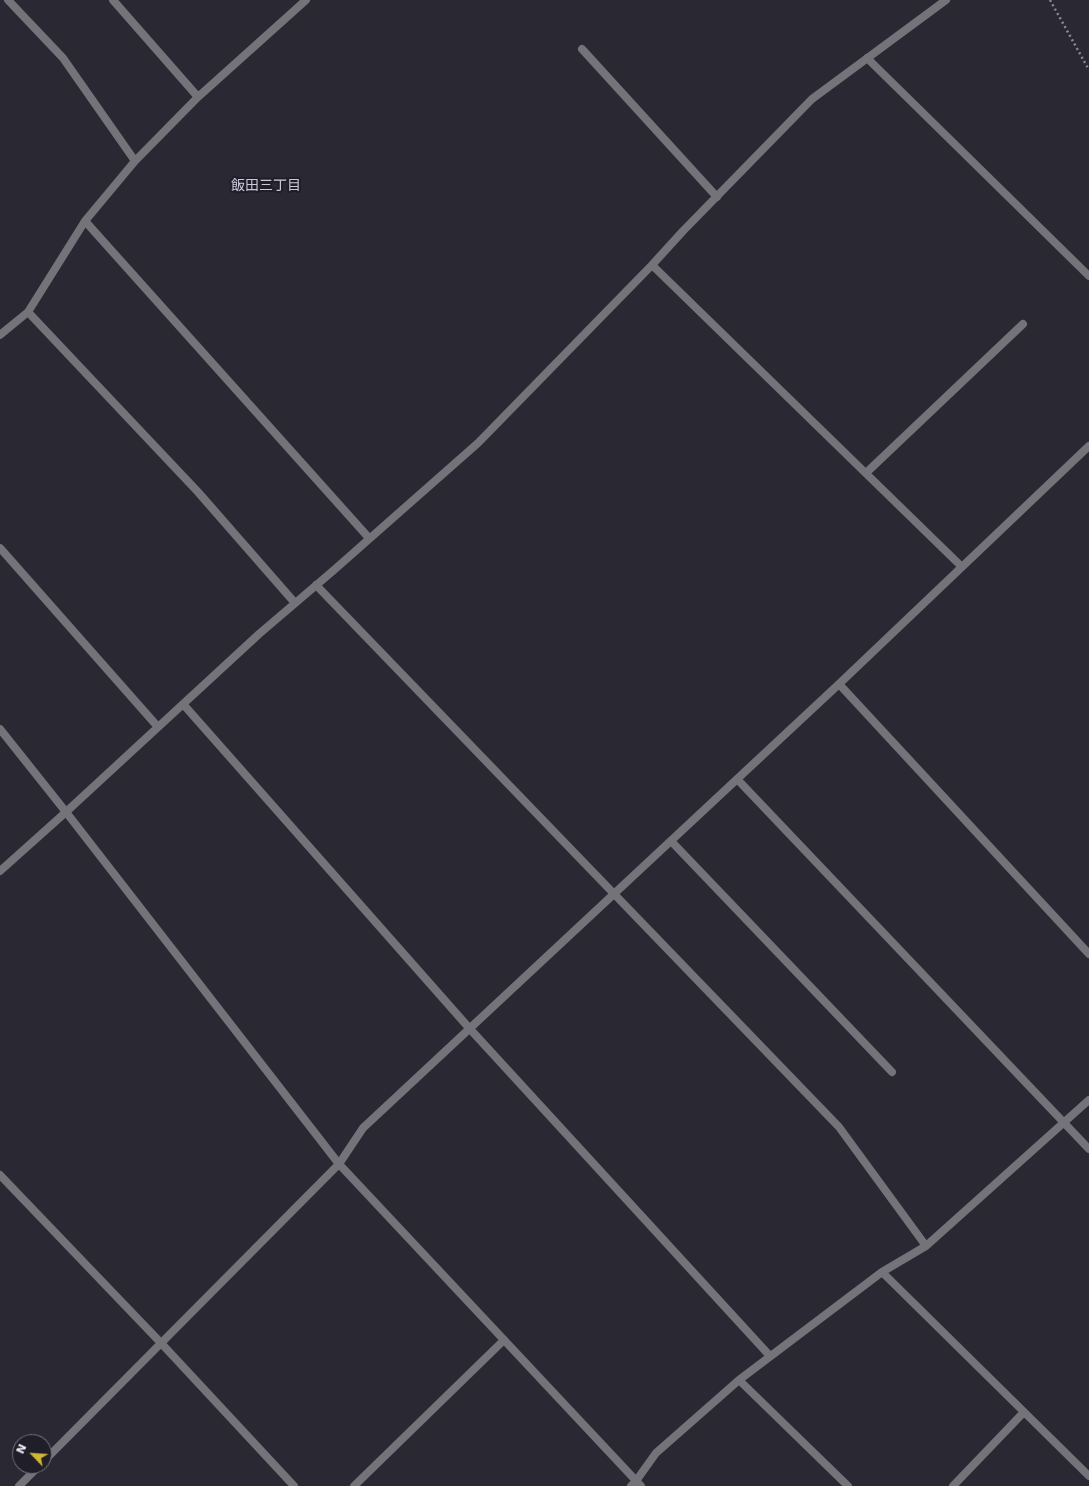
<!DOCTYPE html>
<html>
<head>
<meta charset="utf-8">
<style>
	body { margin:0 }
	#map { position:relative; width:1089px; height:1486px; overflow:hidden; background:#292833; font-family:"DejaVu Sans",sans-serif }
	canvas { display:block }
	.north { position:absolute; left:12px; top:1434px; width:40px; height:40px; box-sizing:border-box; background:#1f1e29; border:1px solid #73727c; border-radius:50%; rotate:295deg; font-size:11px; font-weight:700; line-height:16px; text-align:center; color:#f2f1f9 }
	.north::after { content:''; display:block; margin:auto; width:14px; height:18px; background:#d1b736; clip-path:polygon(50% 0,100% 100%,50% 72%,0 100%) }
</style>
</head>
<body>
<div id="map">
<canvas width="1089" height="1486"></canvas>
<div class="north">N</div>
</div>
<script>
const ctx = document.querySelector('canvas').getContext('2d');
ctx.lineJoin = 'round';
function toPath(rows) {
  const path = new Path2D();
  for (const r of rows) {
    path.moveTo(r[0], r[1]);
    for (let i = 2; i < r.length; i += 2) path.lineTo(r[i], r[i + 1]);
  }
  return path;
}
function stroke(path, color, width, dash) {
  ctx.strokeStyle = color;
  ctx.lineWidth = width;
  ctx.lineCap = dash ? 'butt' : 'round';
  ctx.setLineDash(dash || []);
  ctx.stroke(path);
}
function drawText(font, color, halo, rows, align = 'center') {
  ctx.font = font + ' "DejaVu Sans","Noto Sans JP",sans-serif';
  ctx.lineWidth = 4;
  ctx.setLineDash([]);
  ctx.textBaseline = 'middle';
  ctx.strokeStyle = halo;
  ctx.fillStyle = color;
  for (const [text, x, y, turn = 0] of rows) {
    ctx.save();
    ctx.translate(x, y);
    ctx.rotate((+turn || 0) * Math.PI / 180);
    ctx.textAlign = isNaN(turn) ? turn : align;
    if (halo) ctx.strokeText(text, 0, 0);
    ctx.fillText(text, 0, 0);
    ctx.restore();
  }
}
stroke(toPath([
	[1050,0,1089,70]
]), '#8b8a93', 2.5, [2, 3]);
stroke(toPath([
	[8,0,63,58,135,161],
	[113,0,198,97],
	[582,49,717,197],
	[867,58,1089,276],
	[85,221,369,538],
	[652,265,962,567],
	[28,312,198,492,295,603],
	[0,335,28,312,85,221,135,161,198,97,306,0],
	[866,473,1023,324],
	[0,548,158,727],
	[316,585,839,1127,926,1246],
	[839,684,1089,954],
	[183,704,470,1029,770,1356],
	[737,779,1089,1149],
	[671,841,892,1072],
	[0,871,66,812,259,634,334,570,478,443,652,265,683,231,812,99,946,0],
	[0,1175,161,1343,294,1486],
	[882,1272,1089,1476],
	[739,1380,848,1486],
	[44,1461,339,1164,363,1128,839,684,1089,446],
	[19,1486,39,1466],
	[354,1486,504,1340],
	[631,1486,636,1481,656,1453,739,1380,882,1272,926,1246,1089,1100],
	[953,1486,1024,1412]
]), '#737379', 8);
stroke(toPath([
	[0,729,66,812,339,1164,641,1486]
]), '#737379', 8);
drawText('14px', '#cac9d9', '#1f1e29', [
	["飯田三丁目",266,186]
]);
</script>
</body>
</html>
